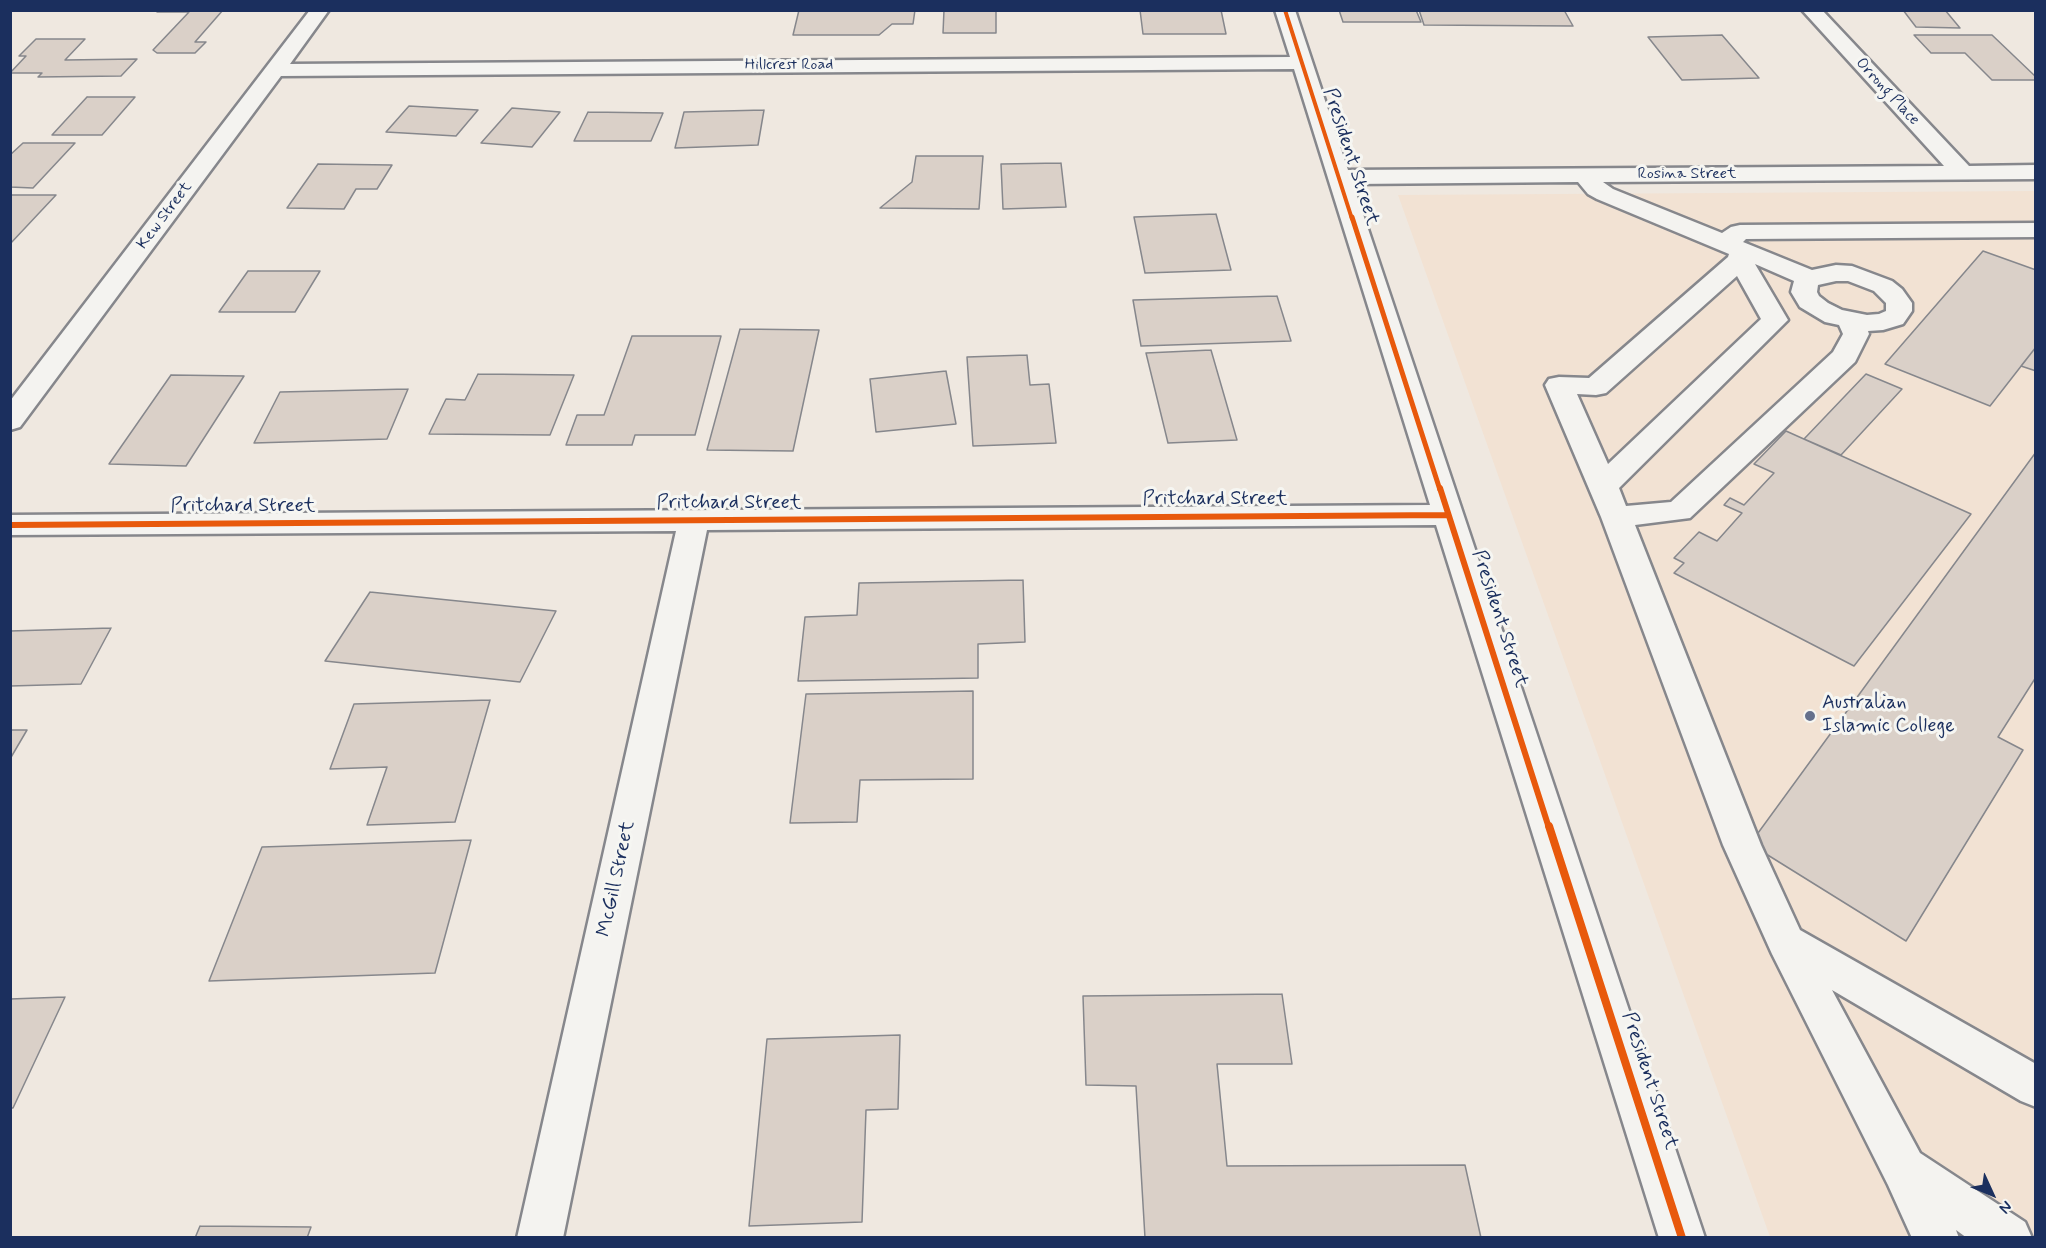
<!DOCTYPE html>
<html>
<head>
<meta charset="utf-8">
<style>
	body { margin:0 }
	#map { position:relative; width:2046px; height:1248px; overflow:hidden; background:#efe8e0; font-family:Mynerve,sans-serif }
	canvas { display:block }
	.frame { position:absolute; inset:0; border:12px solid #1b2f5e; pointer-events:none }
	.north { position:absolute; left:1962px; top:1164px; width:60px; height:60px; -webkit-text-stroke:4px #f6f6f2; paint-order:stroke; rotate:134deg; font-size:16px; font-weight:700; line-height:24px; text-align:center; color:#1b2f5e }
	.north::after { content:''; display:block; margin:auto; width:21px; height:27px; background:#1b2f5e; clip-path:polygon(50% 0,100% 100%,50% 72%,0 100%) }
</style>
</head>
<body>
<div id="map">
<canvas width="2046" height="1248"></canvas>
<div class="frame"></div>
<div class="north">N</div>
</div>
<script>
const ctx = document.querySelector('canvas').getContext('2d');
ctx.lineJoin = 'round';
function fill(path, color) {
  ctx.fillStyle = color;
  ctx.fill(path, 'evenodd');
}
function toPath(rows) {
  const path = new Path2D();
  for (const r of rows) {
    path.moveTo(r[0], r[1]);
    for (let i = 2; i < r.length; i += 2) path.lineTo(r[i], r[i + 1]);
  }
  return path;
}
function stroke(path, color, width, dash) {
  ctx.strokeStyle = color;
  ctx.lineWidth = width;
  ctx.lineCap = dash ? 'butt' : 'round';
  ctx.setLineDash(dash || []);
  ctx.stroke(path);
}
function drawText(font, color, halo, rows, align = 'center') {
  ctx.font = font + ' Mynerve,sans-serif';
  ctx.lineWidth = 6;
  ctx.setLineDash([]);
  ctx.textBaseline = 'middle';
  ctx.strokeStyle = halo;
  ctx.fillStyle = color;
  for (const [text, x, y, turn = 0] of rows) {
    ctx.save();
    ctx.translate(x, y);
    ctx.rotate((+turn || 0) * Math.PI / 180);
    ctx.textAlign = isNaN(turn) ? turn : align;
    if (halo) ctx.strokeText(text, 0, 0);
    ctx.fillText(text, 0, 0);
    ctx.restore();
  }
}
fill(toPath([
	[2035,191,2035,1237,1770,1237,1398,195]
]), '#f2e2d3');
const building = toPath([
	[159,10,223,10,195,42,206,42,195,53,157,53,153,50,189,12,157,12,159,10],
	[799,10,915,10,913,24,892,24,879,35,793,35,799,10],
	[944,10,996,10,996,33,943,33,944,10],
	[1140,10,1221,10,1226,34,1143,34,1140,10],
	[1339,10,1416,10,1421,22,1343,22,1339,10],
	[1419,10,1564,10,1573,26,1424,25,1419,10],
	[1903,10,1945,10,1960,28,1916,27,1903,10],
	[1722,35,1759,78,1682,80,1648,37,1722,35],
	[1914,35,1992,35,2036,77,2036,80,1992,80,1965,53,1931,53,1914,35],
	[36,39,85,39,65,60,137,59,121,76,38,77,42,73,10,73,26,56,19,56,36,39],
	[87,97,135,97,102,135,52,135,87,97],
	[409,106,478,110,456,136,386,132,409,106],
	[512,108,560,112,532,147,481,143,512,108],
	[764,110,758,145,675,148,684,112,764,110],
	[588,112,663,113,651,141,574,141,588,112],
	[23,143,75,143,33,188,10,187,10,155,23,143],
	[916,156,983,156,979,209,880,208,912,182,916,156],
	[1061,163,1066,207,1003,209,1001,164,1061,163],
	[318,164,392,165,377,189,356,189,344,209,287,208,318,164],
	[10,195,56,195,10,244,10,195],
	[1216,214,1231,270,1145,273,1134,217,1216,214],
	[1983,251,2036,270,2036,347,1990,406,1885,364,1983,251],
	[248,271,320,271,295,312,219,312,248,271],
	[1277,296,1291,341,1141,346,1133,300,1277,296],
	[740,329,819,330,793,451,707,450,740,329],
	[632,336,721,336,695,435,635,435,632,445,566,445,577,415,604,415,632,336],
	[2036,347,2036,371,2021,366,2036,347],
	[1211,350,1237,440,1168,443,1146,353,1211,350],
	[1027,355,1030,385,1049,384,1056,443,973,446,967,357,1027,355],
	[946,371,956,424,876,432,870,379,946,371],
	[478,374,574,375,550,435,429,434,446,399,465,400,478,374],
	[1866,374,1902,389,1841,455,1804,439,1866,374],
	[171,375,244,376,186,466,109,464,171,375],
	[408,389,387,439,254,443,280,392,408,389],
	[1786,431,1971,514,1854,666,1674,573,1684,563,1674,558,1699,532,1717,541,1742,513,1724,505,1730,498,1744,505,1774,473,1754,464,1786,431],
	[2036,452,2036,677,1998,737,2023,750,1906,941,1750,844,2036,452],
	[1023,580,1025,642,978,644,978,678,798,681,805,617,857,615,859,583,1023,580],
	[370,592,556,611,520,682,325,661,370,592],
	[111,628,81,684,10,686,10,631,111,628],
	[973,691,973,779,860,780,857,822,790,823,806,694,973,691],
	[490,700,455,822,367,825,387,767,330,769,354,704,490,700],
	[10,730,27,730,10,759,10,730],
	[471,840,435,973,209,981,262,847,471,840],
	[1282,994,1292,1064,1217,1064,1227,1166,1465,1165,1481,1238,1145,1238,1136,1086,1086,1085,1083,996,1282,994],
	[65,997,13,1108,10,1108,10,999,65,997],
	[900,1035,898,1109,866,1110,862,1222,749,1226,767,1039,900,1035],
	[200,1226,311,1227,307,1238,195,1238,200,1226]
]);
fill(building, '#dad0c8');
stroke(building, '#86878c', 1.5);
const minor = toPath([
	[310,10,329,10,290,64,1290,57,1275,10,1295,10,1348,170,1944,166,1802,10,1822,10,1969,166,2036,165,2036,179,1603,182,1613,189,1722,233,1731,227,1740,225,2036,223,2036,237,1746,239,1743,242,1812,270,1836,265,1852,266,1892,281,1902,289,1912,303,1912,311,1903,324,1883,330,1868,331,1869,334,1855,362,1690,518,1635,525,1761,845,1800,930,2036,1064,2036,1107,2021,1101,1832,990,1920,1153,2025,1222,2032,1238,1967,1238,1956,1230,1959,1238,1912,1238,1888,1185,1772,954,1723,845,1601,517,1545,385,1549,379,1559,377,1589,378,1728,257,1729,254,1597,199,1588,194,1578,182,1353,184,1705,1238,1659,1238,1436,525,707,530,563,1238,517,1238,676,531,10,535,10,515,1430,505,1294,69,281,76,20,427,10,430,10,401,310,10],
	[1755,264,1794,281,1791,292,1800,307,1825,322,1839,325,1843,334,1833,352,1671,502,1626,506,1619,488,1788,320,1755,264],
	[1737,276,1761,319,1608,464,1577,394,1596,395,1606,393,1737,276],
	[1836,281,1848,281,1874,291,1886,303,1886,311,1879,314,1867,315,1842,310,1828,303,1819,296,1817,292,1818,285,1836,281]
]);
stroke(minor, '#86878c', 5);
fill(minor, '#f4f3f0');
stroke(toPath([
	[1285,10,1352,219]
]), '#e8590c', 4);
stroke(toPath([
	[1352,217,1440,490]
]), '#e8590c', 5);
stroke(toPath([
	[1440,488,1549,828],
	[10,525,1448,515]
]), '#e8590c', 6);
stroke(toPath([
	[1549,826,1682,1238]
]), '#e8590c', 8);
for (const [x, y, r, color] of [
	[1810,716,6,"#65708c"]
]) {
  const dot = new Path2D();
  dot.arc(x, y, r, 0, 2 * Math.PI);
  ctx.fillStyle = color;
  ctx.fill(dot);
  stroke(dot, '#f6f6f2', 2);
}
drawText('16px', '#1b2f5e', '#f6f6f2', [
	["Hillcrest Road",789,66],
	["Orrong Place",1887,92,47],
	["Rosina Street",1687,175],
	["Kew Street",165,216,-53]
]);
drawText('20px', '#1b2f5e', '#f6f6f2', [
	["President Street",1350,157,72],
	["Pritchard Street",1215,500],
	["Pritchard Street",729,504],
	["Pritchard Street",243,507],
	["President Street",1499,619,72],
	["McGill Street",617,879,-78],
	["President Street",1649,1081,72]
]);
drawText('20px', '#1b2f5e', '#f6f6f2', [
	["Australian",1822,704],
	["Islamic College",1822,727]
], 'left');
</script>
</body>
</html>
